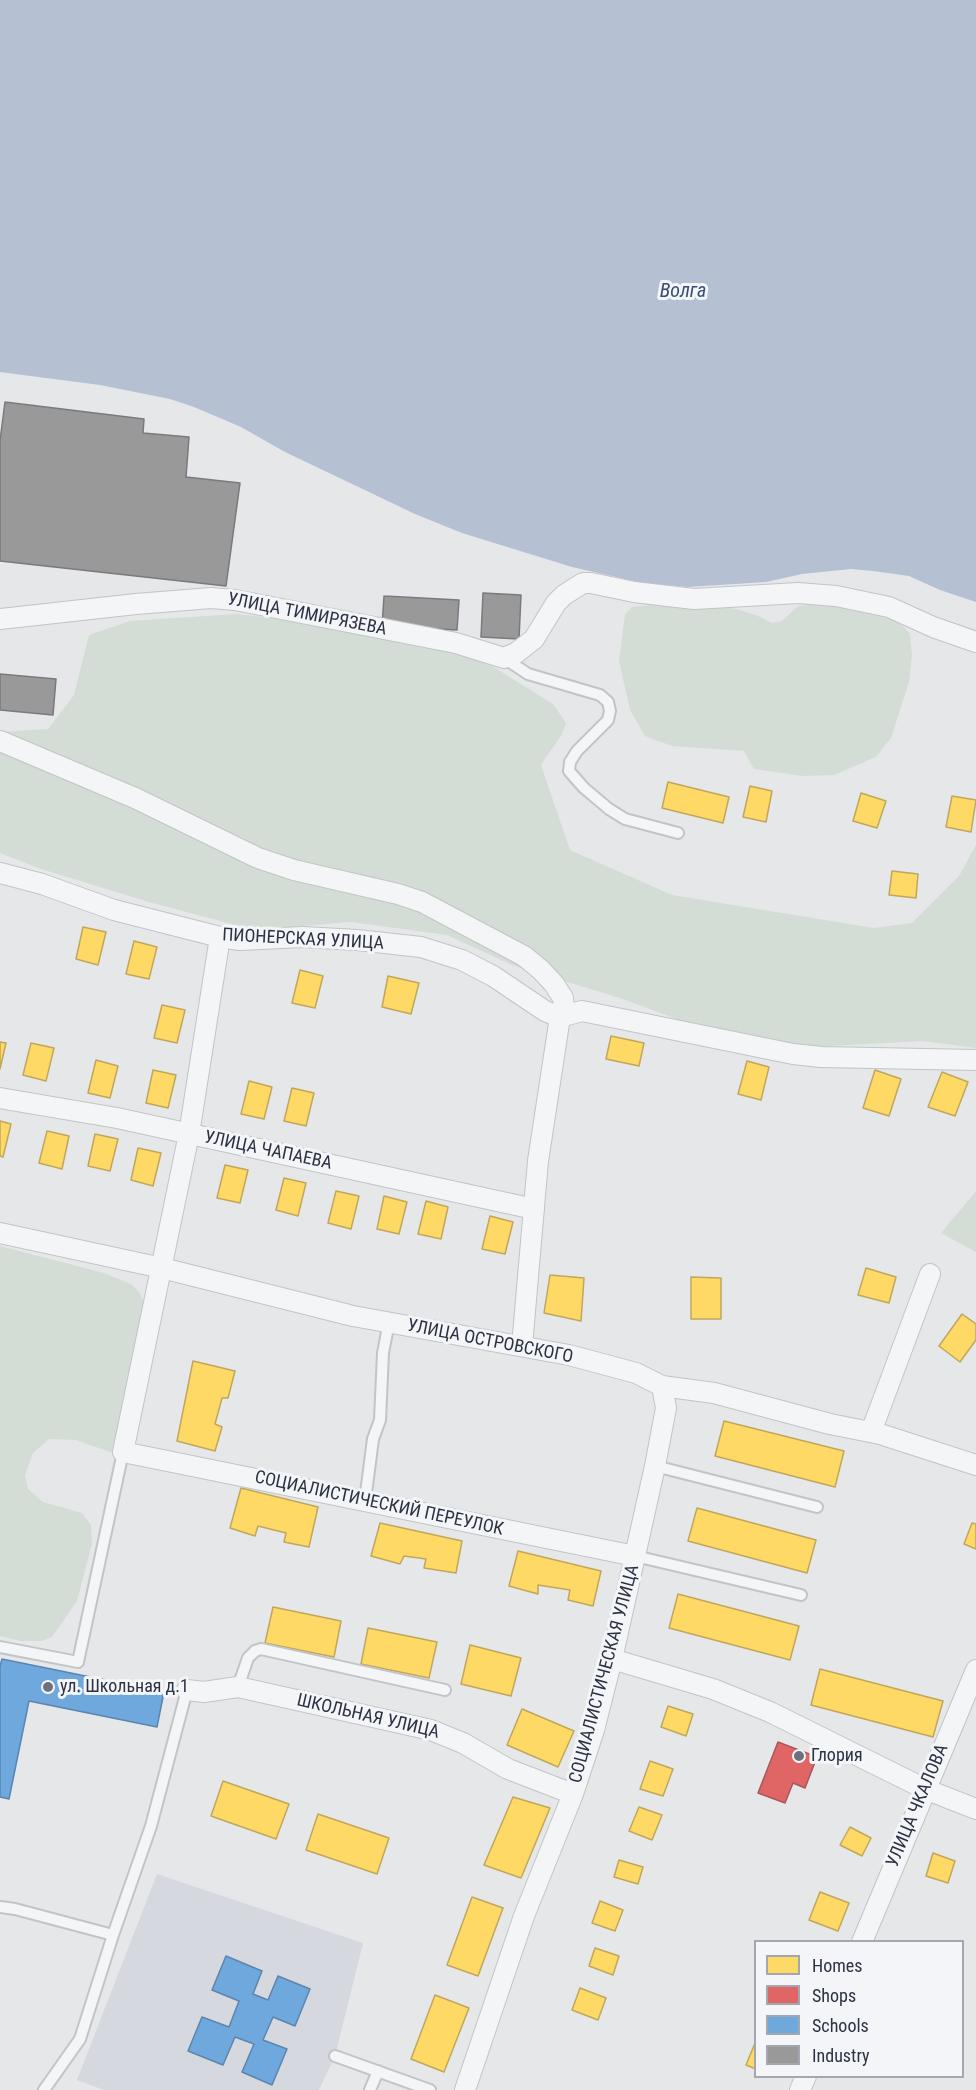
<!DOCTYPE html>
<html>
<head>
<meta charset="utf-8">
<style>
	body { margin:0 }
	#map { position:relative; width:976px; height:2090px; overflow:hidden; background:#e5e7e9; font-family:"Roboto Condensed",sans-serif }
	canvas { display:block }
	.legend { position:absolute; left:754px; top:1940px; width:210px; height:138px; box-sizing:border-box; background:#f3f5f8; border:2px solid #a3a7b0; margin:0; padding:8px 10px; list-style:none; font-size:18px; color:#2c3243 }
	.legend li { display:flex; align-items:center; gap:12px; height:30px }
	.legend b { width:30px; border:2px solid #a3a7b0 }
</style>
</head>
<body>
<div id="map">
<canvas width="976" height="2090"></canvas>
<ul class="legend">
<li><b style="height:16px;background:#ffd966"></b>Homes</li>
<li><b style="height:16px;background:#e06666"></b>Shops</li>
<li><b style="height:16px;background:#6fa8dc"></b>Schools</li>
<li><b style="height:16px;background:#999"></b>Industry</li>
</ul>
</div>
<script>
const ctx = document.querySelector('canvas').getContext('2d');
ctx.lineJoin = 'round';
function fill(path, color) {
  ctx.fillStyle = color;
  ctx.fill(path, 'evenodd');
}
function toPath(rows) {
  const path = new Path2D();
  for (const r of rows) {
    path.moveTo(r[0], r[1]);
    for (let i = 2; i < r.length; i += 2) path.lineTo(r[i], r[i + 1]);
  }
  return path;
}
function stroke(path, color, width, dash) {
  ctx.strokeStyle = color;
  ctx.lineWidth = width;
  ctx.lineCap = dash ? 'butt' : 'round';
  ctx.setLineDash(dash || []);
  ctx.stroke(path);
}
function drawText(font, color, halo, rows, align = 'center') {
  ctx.font = font + ' "Roboto Condensed",sans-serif';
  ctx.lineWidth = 6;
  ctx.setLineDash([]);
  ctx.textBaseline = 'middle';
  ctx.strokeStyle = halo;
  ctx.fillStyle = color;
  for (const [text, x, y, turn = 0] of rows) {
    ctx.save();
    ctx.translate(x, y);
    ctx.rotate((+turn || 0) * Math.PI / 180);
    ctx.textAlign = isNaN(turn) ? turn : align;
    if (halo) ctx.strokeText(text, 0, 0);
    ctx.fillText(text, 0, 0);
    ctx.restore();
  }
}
fill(toPath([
	[157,1874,363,1943,335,2056,319,2090,104,2090,77,2080]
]), '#d5d8de');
fill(toPath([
	[835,603,870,609,901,624,910,634,912,655,909,682,891,738,876,757,834,775,803,776,754,769,744,751,672,746,645,736,630,710,619,661,625,614,632,607,651,605,732,608,756,615,772,623,782,621,798,606],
	[237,614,332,625,455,653,492,666,553,704,566,723,562,734,541,765,570,850,672,895,874,928,912,923,959,876,976,845,976,1048,923,1041,810,1047,706,1030,623,999,512,965,447,935,351,922,254,930,149,902,41,869,0,853,0,732,48,729,74,695,89,635,130,621],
	[976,1191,976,1252,941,1233],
	[0,1246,104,1273,131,1284,140,1293,144,1304,144,1315,113,1453,76,1440,49,1439,33,1453,25,1475,28,1489,43,1502,82,1513,91,1525,92,1544,77,1601,52,1637,42,1641,20,1641,0,1636]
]), '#d4ddd5');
fill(toPath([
	[0,0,976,0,976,602,940,590,909,576,873,571,851,569,802,574,766,582,688,587,643,583,572,567,462,533,415,514,285,452,241,427,194,407,170,399,100,385,0,372]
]), '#b5c0d3');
const homes = toPath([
	[668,782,729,797,723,823,662,808,668,782],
	[750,786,772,791,766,822,743,817,750,786],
	[861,793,886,801,877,828,853,821,861,793],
	[952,796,976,800,971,832,946,827,952,796],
	[892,871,918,874,916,898,889,895,892,871],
	[83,927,106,932,98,965,76,959,83,927],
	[134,941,157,947,149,979,126,974,134,941],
	[300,970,323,976,315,1008,292,1003,300,970],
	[388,976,419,983,411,1014,382,1007,388,976],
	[162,1005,185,1010,177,1043,154,1038,162,1005],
	[611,1036,644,1043,639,1066,606,1059,611,1036],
	[0,1042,6,1043,0,1069,0,1042],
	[31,1043,54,1048,46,1081,23,1075,31,1043],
	[96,1060,118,1066,110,1098,88,1093,96,1060],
	[747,1061,769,1067,761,1100,738,1094,747,1061],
	[153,1070,176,1075,168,1108,146,1103,153,1070],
	[875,1070,901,1079,889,1116,863,1108,875,1070],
	[942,1072,968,1082,955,1116,928,1107,942,1072],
	[249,1081,272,1087,264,1119,241,1114,249,1081],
	[292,1088,314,1093,306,1126,284,1121,292,1088],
	[0,1121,11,1124,3,1157,0,1156,0,1121],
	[47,1131,69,1136,62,1169,39,1163,47,1131],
	[95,1134,118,1139,110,1171,88,1166,95,1134],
	[138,1148,161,1153,153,1186,131,1180,138,1148],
	[225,1165,248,1170,240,1203,217,1198,225,1165],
	[284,1178,306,1183,298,1216,276,1210,284,1178],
	[336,1191,359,1196,351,1229,328,1223,336,1191],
	[384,1196,407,1202,399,1234,377,1229,384,1196],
	[426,1201,448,1207,441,1239,418,1234,426,1201],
	[490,1216,513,1222,505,1254,482,1249,490,1216],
	[866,1268,896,1277,889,1303,858,1295,866,1268],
	[550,1275,584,1278,581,1321,544,1313,550,1275],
	[691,1277,721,1278,721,1319,691,1319,691,1277],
	[962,1314,976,1324,976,1340,960,1362,939,1346,962,1314],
	[193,1361,235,1371,228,1398,222,1398,215,1424,222,1427,215,1451,177,1441,193,1361],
	[724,1421,844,1451,835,1487,715,1456,724,1421],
	[241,1488,318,1507,309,1547,284,1542,286,1533,258,1526,255,1536,230,1528,241,1488],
	[697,1508,816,1540,807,1573,688,1541,697,1508],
	[380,1523,462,1541,456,1573,424,1568,426,1559,404,1556,400,1564,371,1556,380,1523],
	[972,1523,976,1524,976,1549,964,1544,972,1523],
	[518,1551,601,1571,593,1606,568,1600,570,1590,538,1585,538,1594,509,1586,518,1551],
	[678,1594,799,1626,790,1660,669,1628,678,1594],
	[273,1607,341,1621,334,1657,265,1643,273,1607],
	[368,1628,437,1642,429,1678,361,1664,368,1628],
	[470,1645,521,1658,511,1696,461,1684,470,1645],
	[820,1669,943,1701,933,1737,811,1705,820,1669],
	[668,1706,693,1714,686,1736,661,1727,668,1706],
	[522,1709,574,1731,558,1767,507,1745,522,1709],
	[650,1761,673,1769,663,1796,640,1789,650,1761],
	[223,1781,289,1804,276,1839,211,1816,223,1781],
	[513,1797,550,1808,521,1878,484,1865,513,1797],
	[639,1807,662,1815,652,1840,629,1831,639,1807],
	[318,1814,389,1838,377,1874,306,1850,318,1814],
	[850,1827,871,1838,862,1856,840,1845,850,1827],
	[933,1853,955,1861,948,1883,926,1876,933,1853],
	[619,1860,643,1867,638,1884,614,1877,619,1860],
	[820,1892,849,1903,838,1931,809,1920,820,1892],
	[472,1897,503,1908,478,1976,447,1965,472,1897],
	[600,1901,623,1910,615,1931,592,1923,600,1901],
	[595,1948,619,1956,613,1975,589,1966,595,1948],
	[580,1988,606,1998,598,2020,572,2010,580,1988],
	[435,1995,469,2008,444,2072,411,2059,435,1995],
	[755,2043,756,2043,756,2069,746,2065,755,2043]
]);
fill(homes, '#ffd966');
stroke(homes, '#c0a75c', 1.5);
const shops = toPath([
	[778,1742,817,1757,805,1788,793,1783,785,1803,758,1793,778,1742]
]);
fill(shops, '#e06666');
stroke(shops, '#aa565c', 1.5);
const schools = toPath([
	[2,1659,164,1692,157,1727,29,1701,9,1799,0,1797,0,1666,2,1659],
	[226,1956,262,1971,253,1994,268,2000,278,1976,310,1989,295,2026,273,2017,263,2040,287,2049,272,2085,242,2072,254,2044,235,2037,223,2065,188,2051,202,2017,229,2027,239,2001,212,1990,226,1956]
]);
fill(schools, '#6fa8dc');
stroke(schools, '#5b85ae', 1.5);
const industry = toPath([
	[5,402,144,419,143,433,189,437,186,477,240,483,226,586,0,561,0,441,5,402],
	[483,593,521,595,519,639,481,637,483,593],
	[384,596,459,600,457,630,382,626,384,596],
	[0,674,56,679,53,715,0,710,0,674]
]);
fill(industry, '#999');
stroke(industry, '#787a7f', 1.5);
const lane = toPath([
	[504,658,528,674,600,695,608,702,610,711,608,720,577,751,570,762,569,771,584,788,609,809,625,819,678,833],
	[655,1466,817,1507],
	[365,1501,373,1439,380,1420,383,1353,389,1322],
	[635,1556,801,1595],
	[0,1647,78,1662,123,1452],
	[238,1687,248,1658,255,1651,261,1649,445,1690],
	[0,1907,15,1909,113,1935],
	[335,2056,430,2090],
	[44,2090,80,2039,113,1935,151,1826,187,1690],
	[370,2090,378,2071]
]);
const street = toPath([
	[0,619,136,604,211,598,235,600,456,643,504,658,516,653,534,639,556,603,564,595,583,583,591,583,634,592,694,599,798,593,836,596,889,607,933,627,976,642],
	[0,741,135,798,258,858,294,870,398,894,422,902,524,956,541,970,554,984,563,998,564,1008,560,1017,538,1161,522,1346],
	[0,873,42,884,114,910,220,937,240,940,303,937,357,940,421,947,462,960,493,976,545,1011,560,1017],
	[220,937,189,1134,123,1452,635,1556],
	[560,1017,582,1011,793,1054,821,1057,976,1060],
	[0,1098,117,1118,534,1209],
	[0,1233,162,1268,353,1316,569,1355,636,1373,662,1386,714,1393,830,1424,880,1434,976,1465],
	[871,1432,930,1274],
	[612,1659,713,1689,770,1712,925,1789,976,1809],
	[187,1690,204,1692,238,1687,431,1730,463,1743,508,1769,573,1794],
	[862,1942,976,1670],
	[465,2090,524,1916,573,1794,594,1730,612,1659,655,1466,666,1408,662,1386],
	[800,2090,806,2076]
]);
stroke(lane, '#c2c4c7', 14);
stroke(street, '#c2c4c7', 22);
stroke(lane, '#f4f5f6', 10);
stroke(street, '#f4f5f6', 20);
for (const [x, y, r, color] of [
	[48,1687,6,"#6d717d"],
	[799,1756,6,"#6d717d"]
]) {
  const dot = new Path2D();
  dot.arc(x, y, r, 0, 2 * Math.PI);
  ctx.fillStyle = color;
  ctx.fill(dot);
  stroke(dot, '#f3f5f8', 2);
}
drawText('18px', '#2c3243', '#f3f5f8', [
	["УЛИЦА ТИМИРЯЗЕВА",307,615,11],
	["ПИОНЕРСКАЯ УЛИЦА",303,940,3],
	["УЛИЦА ЧАПАЕВА",268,1151,12],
	["УЛИЦА ОСТРОВСКОГО",490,1342,11],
	["СОЦИАЛИСТИЧЕСКИЙ ПЕРЕУЛОК",379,1504,12],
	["СОЦИАЛИСТИЧЕСКАЯ УЛИЦА",605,1674,-75],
	["ШКОЛЬНАЯ УЛИЦА",368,1717,13],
	["УЛИЦА ЧКАЛОВА",918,1806,-67]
]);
drawText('18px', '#2c3243', '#f3f5f8', [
	["ул. Школьная д.1",60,1687],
	["Глория",811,1756]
], 'left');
drawText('italic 20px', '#374d75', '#f3f5f8', [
	["Волга",683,292]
]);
</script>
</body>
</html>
